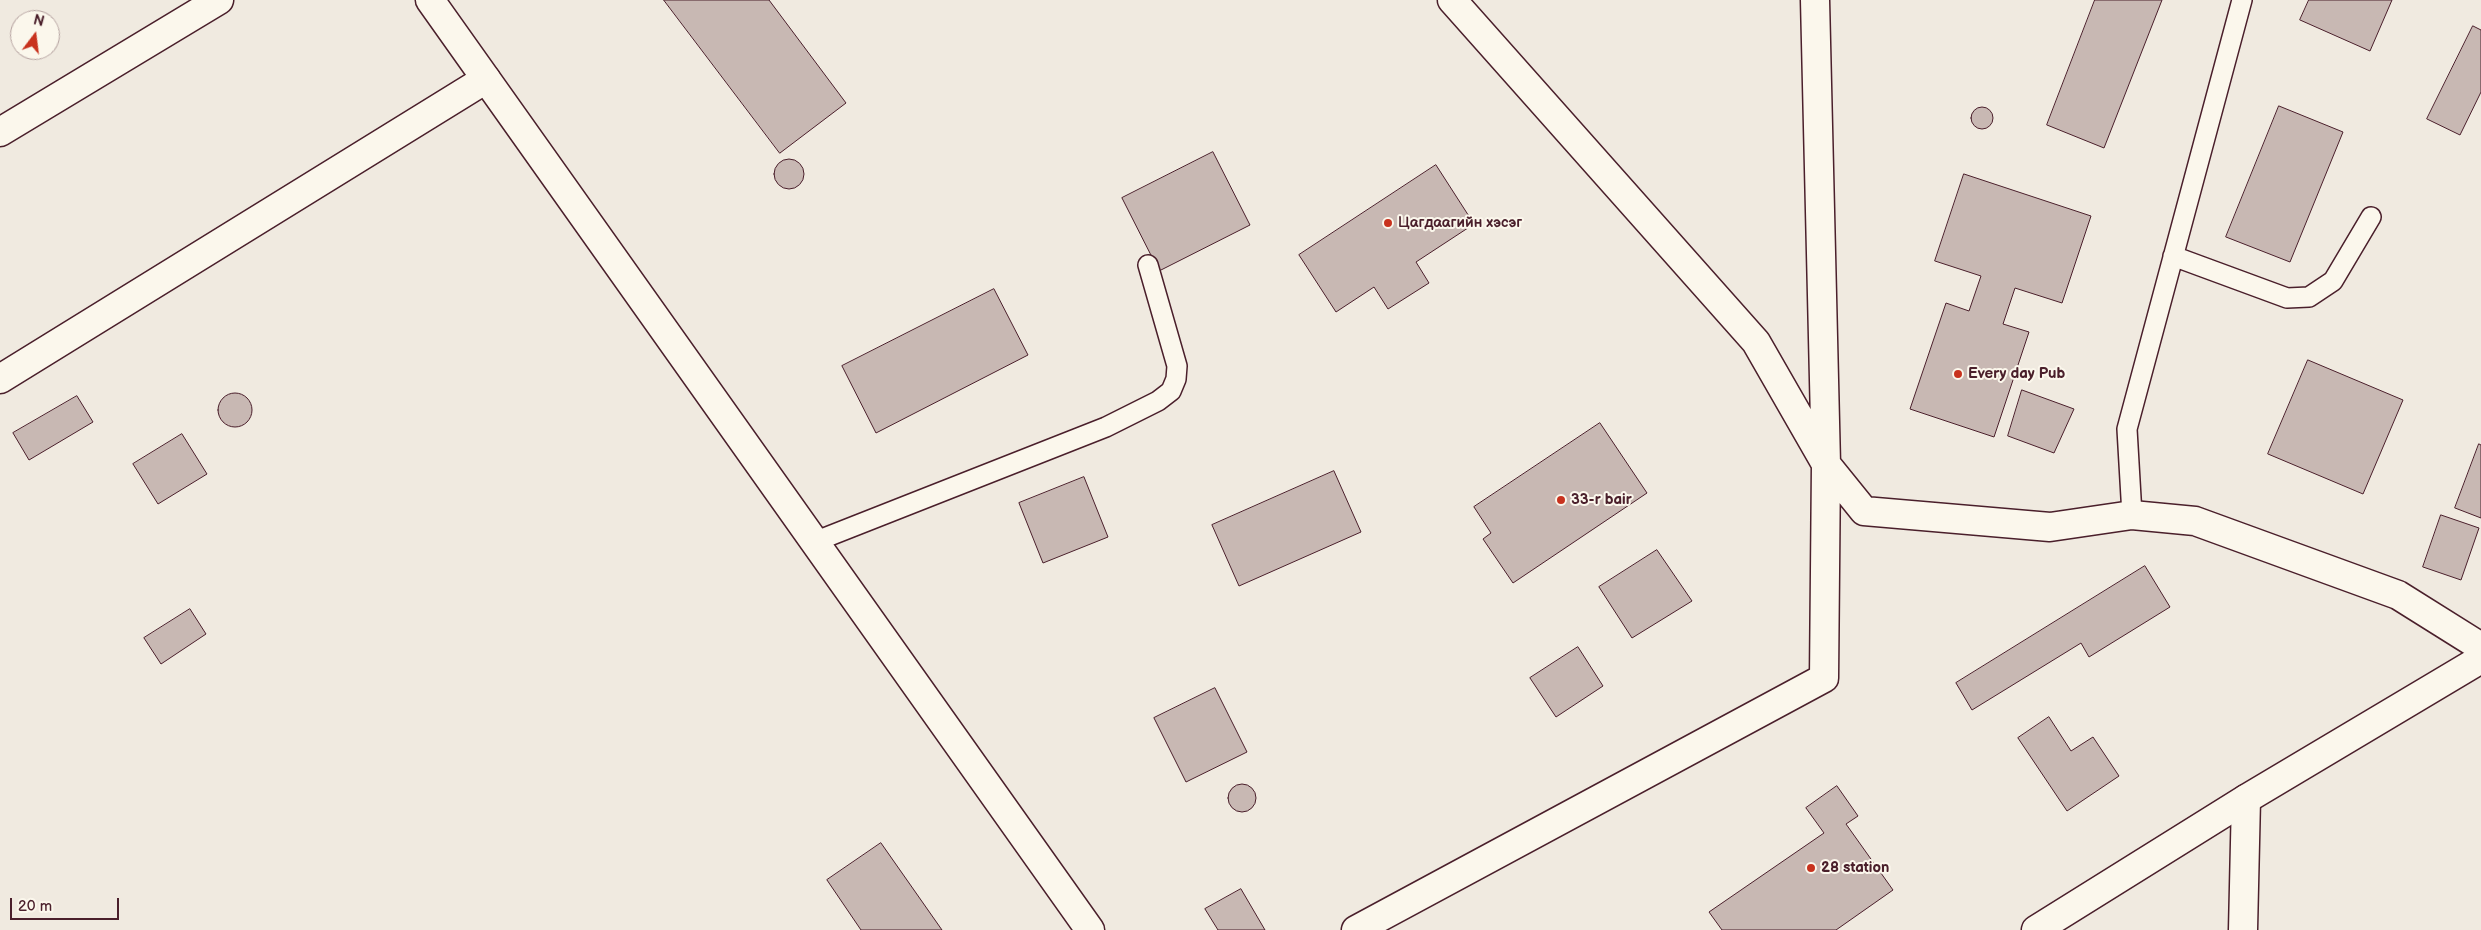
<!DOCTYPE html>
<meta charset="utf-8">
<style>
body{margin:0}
#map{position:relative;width:2481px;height:930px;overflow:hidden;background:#f0eae0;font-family:"Balsamiq Sans",sans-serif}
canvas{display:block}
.north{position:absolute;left:10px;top:10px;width:50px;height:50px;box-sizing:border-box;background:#fbf7ec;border:1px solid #b4a19f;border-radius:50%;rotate:15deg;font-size:14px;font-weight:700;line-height:20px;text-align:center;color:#4a1f2b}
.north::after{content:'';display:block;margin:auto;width:18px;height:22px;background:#c8321e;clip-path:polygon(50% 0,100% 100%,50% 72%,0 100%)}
.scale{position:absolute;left:10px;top:898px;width:109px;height:22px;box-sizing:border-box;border:2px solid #4a1f2b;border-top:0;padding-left:6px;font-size:15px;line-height:18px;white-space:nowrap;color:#4a1f2b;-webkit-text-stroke:4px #fbf7ec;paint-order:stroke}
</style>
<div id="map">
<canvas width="2481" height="930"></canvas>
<div class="north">N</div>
<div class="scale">20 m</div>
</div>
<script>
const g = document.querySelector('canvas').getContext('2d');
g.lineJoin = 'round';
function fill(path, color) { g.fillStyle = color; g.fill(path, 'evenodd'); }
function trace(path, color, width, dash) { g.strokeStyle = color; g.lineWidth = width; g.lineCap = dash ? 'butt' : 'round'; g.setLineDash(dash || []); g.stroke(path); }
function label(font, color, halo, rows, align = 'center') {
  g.font = font + ' "Balsamiq Sans",sans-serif'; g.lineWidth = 4; g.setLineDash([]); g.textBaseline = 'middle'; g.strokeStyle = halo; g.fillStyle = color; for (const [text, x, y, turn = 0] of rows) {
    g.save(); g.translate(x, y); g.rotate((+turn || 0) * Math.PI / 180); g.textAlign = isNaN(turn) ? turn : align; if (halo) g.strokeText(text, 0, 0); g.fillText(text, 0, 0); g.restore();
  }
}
const building = new Path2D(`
 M 664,0 L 769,0 L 846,103 L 780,153 Z
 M 2095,0 L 2162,0 L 2104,148 L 2047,125 Z
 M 2309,0 L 2392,0 L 2370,51 L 2300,20 Z
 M 2473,26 L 2481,30 L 2481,92 L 2460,135 L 2427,119 Z
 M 2279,106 L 2343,132 L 2290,262 L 2226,237 Z
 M1971 118a11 11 0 1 1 22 0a11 11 0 1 1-22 0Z
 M 1213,152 L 1250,225 L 1159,271 L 1122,198 Z
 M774 174a15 15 0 1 1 30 0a15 15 0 1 1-30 0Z
 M 1436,165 L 1474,224 L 1416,262 L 1429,283 L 1388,309 L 1374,287 L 1336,312 L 1299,255 Z
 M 1964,174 L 2091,216 L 2062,303 L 2015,288 L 2003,324 L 2029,332 L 1994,437 L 1910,409 L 1946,303 L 1969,311 L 1981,276 L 1935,261 Z
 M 994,289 L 1028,355 L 876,433 L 842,366 Z
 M 2308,360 L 2403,400 L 2363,494 L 2268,454 Z
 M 2022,390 L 2074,409 L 2054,453 L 2008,436 Z
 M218 410a17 17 0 1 1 34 0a17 17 0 1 1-34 0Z
 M 77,396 L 93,422 L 29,460 L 13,433 Z
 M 1600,423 L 1647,493 L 1513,583 L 1483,539 L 1491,533 L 1474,507 Z
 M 182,434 L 207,474 L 158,504 L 133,464 Z
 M 2479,444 L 2481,445 L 2481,518 L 2455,508 Z
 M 1334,471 L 1361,532 L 1239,586 L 1212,525 Z
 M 1084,477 L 1108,537 L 1043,563 L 1019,503 Z
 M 2441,515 L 2479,528 L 2461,580 L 2423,567 Z
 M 1657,550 L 1692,601 L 1632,638 L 1599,587 Z
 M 2145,566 L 2170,607 L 2089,657 L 2081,643 L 1972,710 L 1956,683 Z
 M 190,609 L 206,634 L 161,664 L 144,638 Z
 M 1578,647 L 1603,686 L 1556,717 L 1530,678 Z
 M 1215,688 L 1247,752 L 1186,782 L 1154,718 Z
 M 2049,717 L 2071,751 L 2093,737 L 2119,776 L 2067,811 L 2018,738 Z
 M1228 798a14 14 0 1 1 28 0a14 14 0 1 1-28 0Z
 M 1837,786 L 1858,816 L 1846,824 L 1893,890 L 1836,930 L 1722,930 L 1709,912 L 1824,833 L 1806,808 Z
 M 881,843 L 942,930 L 861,930 L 827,880 Z
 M 1241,889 L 1265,930 L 1218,930 L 1205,909 Z`);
const service = new Path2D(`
 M 2173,256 L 2287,298 L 2309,297 L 2333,281 L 2371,217
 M 2132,515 L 2127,429 L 2242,0
 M 814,542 L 1106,427 L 1158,401 L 1171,391 L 1176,379 L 1177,366 L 1148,265`);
const minor = new Path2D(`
 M 1452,0 L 1756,342 L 1826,464 L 1864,511 L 2050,527 L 2132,515 L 2195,521 L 2398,595 L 2481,647
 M 0,132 L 219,0
 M 0,379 L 486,79
 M 1356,930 L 1824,678 L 1826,464 L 1815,0
 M 2243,930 L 2246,799`);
const tertiary = new Path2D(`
 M 430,0 L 1090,930
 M 2036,930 L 2246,799 L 2481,659`);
const markers = [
 [1388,223,5,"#c8321e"],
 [1958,374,5,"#c8321e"],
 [1561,500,5,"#c8321e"],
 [1811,868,5,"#c8321e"]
];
const poiNames = [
 ["Цагдаагийн хэсэг",1398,223],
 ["Every day Pub",1968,374],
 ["33-r bair",1571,500],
 ["28 station",1821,868]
];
fill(building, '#c8b8b3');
trace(building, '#4a1f2b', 1);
trace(service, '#4a1f2b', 22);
trace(minor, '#4a1f2b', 31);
trace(tertiary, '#4a1f2b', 31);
trace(service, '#fbf7ec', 19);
trace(minor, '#fbf7ec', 28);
trace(tertiary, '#fbf7ec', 28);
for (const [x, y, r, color] of markers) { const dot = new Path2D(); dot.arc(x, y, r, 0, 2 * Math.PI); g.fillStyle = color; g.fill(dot); trace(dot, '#fbf7ec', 2); }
label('bold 15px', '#4a1f2b', '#fbf7ec', poiNames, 'left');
</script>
